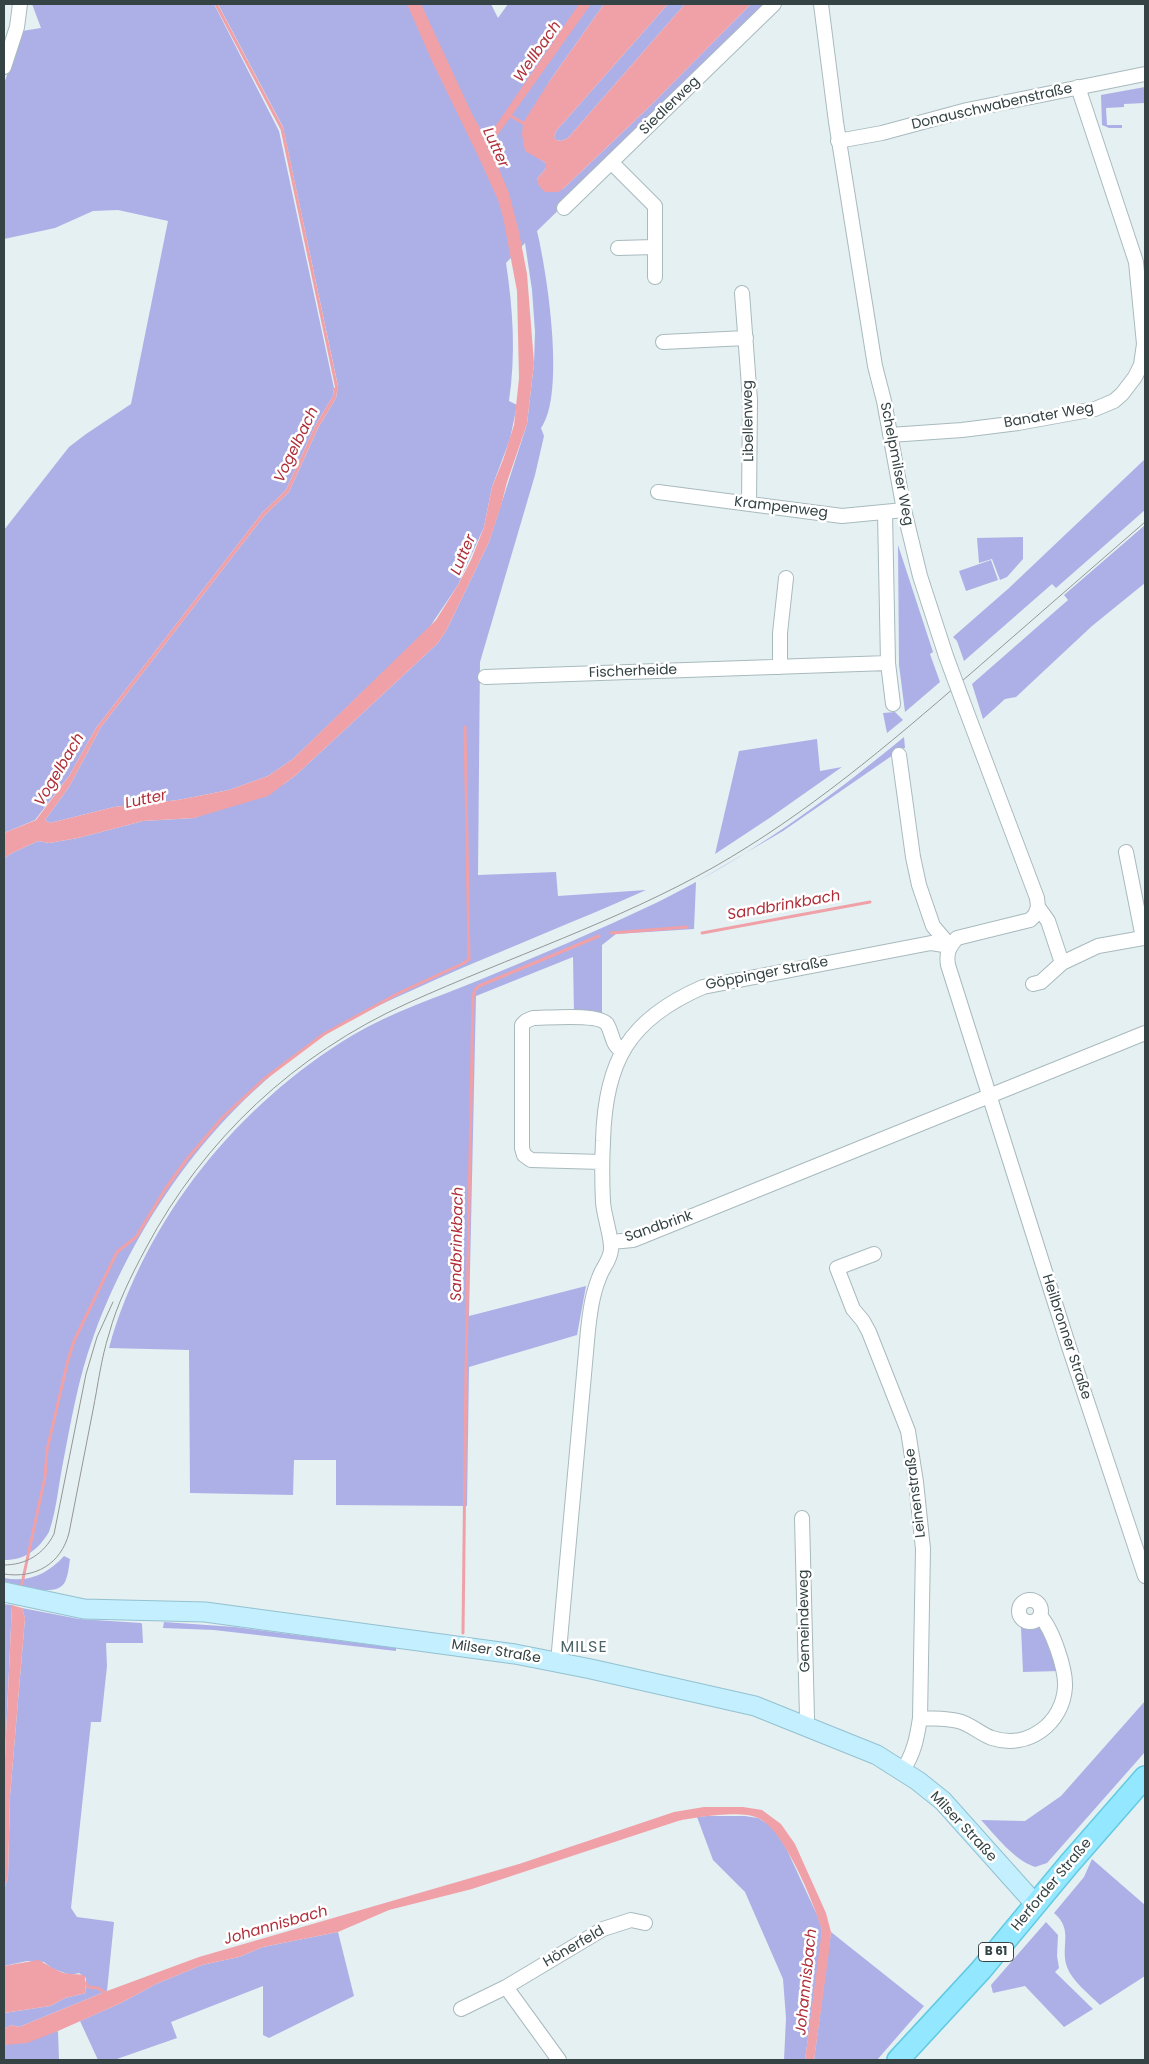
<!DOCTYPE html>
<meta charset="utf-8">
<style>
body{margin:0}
#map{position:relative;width:1149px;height:2064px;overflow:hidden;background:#e5f0f2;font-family:Poppins,sans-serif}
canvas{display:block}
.frame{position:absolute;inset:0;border:5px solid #354345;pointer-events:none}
</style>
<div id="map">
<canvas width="1149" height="2064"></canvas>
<div class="frame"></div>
</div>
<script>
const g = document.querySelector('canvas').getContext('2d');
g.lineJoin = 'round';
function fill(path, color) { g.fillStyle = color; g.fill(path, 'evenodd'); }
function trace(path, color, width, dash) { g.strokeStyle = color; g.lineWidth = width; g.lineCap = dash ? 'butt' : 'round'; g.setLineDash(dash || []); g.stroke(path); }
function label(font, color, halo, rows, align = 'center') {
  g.font = font + ' Poppins,sans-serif'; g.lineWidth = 5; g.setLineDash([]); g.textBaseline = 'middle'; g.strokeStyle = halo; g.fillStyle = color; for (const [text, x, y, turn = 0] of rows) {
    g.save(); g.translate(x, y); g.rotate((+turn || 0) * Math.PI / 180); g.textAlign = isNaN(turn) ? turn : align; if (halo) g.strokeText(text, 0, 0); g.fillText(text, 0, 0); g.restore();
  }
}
const green = new Path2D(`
 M 32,4 L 214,4 L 279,131 L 334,388 L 333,396 L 315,426 L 286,490 L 262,513 L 96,728 L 69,776 L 35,820 L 4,833 L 4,530 L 69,447 L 86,434 L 131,404 L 168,221 L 118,210 L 93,211 L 55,228 L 4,239 L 4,84 L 22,31 L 41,28 Z
 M 218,4 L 491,4 L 498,18 L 508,4 L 604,4 L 549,82 L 535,156 L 546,163 L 546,168 L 537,179 L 563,189 L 649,107 L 751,4 L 770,4 L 537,231 C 547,272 566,395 541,428 L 544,436 L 535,475 L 480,662 L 478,875 L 556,872 L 558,896 L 646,890 C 577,921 507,948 437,979 C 402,995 365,1010 331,1031 C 221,1101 139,1213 94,1335 C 78,1378 71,1422 62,1468 C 58,1489 56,1512 49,1532 C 38,1550 25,1560 4,1560 L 4,859 L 10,854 L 38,841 L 49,843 L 78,838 L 143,821 L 194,818 L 284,784 L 296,775 L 437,644 L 446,631 L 489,542 L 527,424 L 534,363 L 535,332 L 532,290 L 525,243 L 506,263 C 513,309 516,354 509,401 L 517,405 L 510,439 L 492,487 L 484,527 L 458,585 L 429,628 L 293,759 L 268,776 L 229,790 L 178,800 L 114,807 L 50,823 L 45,820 L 69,787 L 101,727 L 264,516 L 289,492 L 318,428 L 336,398 L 338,386 L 283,127 Z
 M 668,4 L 685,4 L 568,138 L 561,141 L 556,140 L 554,137 L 556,131 Z
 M 1145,87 L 1145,103 L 1124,104 L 1124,107 L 1106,108 L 1107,125 L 1122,125 L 1122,128 L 1109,128 L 1102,125 L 1101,95 Z
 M 1145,459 L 1145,510 L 1056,588 L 1052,584 L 964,661 L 957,641 L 953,637 L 1009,588 Z
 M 1145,525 L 1145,583 L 1092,626 L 1016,697 L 1005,699 L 983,719 L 972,684 L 1068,600 L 1064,595 Z
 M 1023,537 L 1023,559 L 1007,577 L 1000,580 L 992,559 L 979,563 L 977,538 Z
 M 898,545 L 933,652 L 930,654 L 940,682 L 905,712 L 899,665 Z
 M 991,560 L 998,580 L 966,591 L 959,571 Z
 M 895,712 L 903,720 L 887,733 L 883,713 Z
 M 904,737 L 905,748 L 893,751 L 893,755 L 783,831 L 696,882 L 694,929 L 616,934 L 602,945 L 602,1014 L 574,1014 L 573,957 L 476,996 L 469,1316 L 586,1286 L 577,1335 L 469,1367 L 467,1506 L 336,1505 L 336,1460 L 294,1460 L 293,1495 L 190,1493 L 189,1350 L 109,1348 C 145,1219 238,1104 353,1035 C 392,1012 435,998 477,981 C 538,956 599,930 658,902 C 747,858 828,800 904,737 Z
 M 817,739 L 820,771 L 842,767 L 771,817 L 715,854 L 739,751 Z
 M 64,1556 L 70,1559 C 69,1566 68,1576 65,1582 C 56,1599 18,1585 4,1581 L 4,1578 C 28,1583 48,1574 64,1556 Z
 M 4,1604 L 12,1605 L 4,1778 Z
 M 22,1608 L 79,1619 L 141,1623 L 142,1624 L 143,1643 L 106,1643 L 107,1666 L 101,1722 L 91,1722 L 71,1908 L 77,1917 L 114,1922 L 107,1991 L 19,2027 L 11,2025 L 4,2029 L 4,2013 L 50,2006 L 65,1998 L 86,1993 L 86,1978 L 79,1973 L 71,1975 L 53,1969 L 44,1962 L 27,1961 L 4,1966 L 4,1890 L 8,1877 L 10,1796 L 25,1618 Z
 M 164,1622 L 235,1627 L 396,1648 L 396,1651 L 214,1630 L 163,1628 Z
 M 1041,1627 L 1060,1671 L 1023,1672 L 1021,1628 Z
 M 1145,1701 L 1145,1752 L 1047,1863 L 1035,1867 C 1013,1859 997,1837 981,1820 L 1025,1821 L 1061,1796 Z
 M 707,1816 L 745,1816 L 758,1818 L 773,1827 L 787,1850 L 818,1917 L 822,1930 L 821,1946 L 805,2060 L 784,2060 L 786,2018 L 783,1979 L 745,1892 L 713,1860 L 697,1817 Z
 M 1092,1859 L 1145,1905 L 1145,1976 L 1100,2005 C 1089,1994 1072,1981 1067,1967 C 1060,1946 1074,1930 1054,1913 L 1084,1877 Z
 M 1046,1922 L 1058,1935 L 1057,1956 L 1059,1968 L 1055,1972 L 1093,2009 L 1064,2027 L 1025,1986 L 993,1993 L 991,1985 Z
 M 338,1932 L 354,1996 L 269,2038 L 263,2035 L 263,1986 L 171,2022 L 177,2038 L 114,2060 L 98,2060 L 80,2021 L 121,2003 L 156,1984 L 202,1965 L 239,1957 L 263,1947 Z
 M 831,1932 L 924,2006 L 877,2060 L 814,2060 Z
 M 58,2031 L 59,2060 L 4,2060 L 4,2045 Z`);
const water = new Path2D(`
 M 407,4 L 421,4 L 472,114 L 485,137 L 488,137 L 579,4 L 591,4 L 492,143 L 490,148 L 509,193 L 519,232 L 527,274 L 534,363 L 527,424 L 507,482 L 501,506 L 489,542 L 446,631 L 437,644 L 296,775 L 268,796 L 194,818 L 143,821 L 78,838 L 49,843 L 38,841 L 10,854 L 4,859 L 4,833 L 36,820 L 69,776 L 96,728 L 262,513 L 286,490 L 315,426 L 333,396 L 334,388 L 338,386 L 336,398 L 318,428 L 289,492 L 264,516 L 101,727 L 69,787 L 45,820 L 50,823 L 114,807 L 178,800 L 229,790 L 268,776 L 293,759 L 436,620 L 458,585 L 471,560 L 484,527 L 492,487 L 503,460 L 514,425 L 519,378 L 517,291 L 503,217 L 498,200 L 479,158 L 431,59 Z
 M 604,4 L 668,4 L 556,131 L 554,137 L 556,140 L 561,141 L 568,138 L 685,4 L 751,4 L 649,107 L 563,189 L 558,192 L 545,192 L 539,186 L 537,179 L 546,168 L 546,163 L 525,151 L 522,135 L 523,123 L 549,82 Z
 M 12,1605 L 22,1608 L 25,1618 L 10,1796 L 8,1877 L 4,1890 L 4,1778 Z
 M 704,1807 L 743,1807 L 762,1810 L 781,1824 L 795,1844 L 826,1913 L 831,1932 L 829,1952 L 814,2060 L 805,2060 L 822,1930 C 814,1903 784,1829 758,1818 C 740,1810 697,1817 678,1821 L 472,1889 L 389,1910 L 338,1932 L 263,1947 L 239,1957 L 202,1965 L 156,1984 L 121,2003 L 58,2031 L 27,2043 L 4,2045 L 4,2029 L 11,2025 L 19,2027 L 107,1991 L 199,1957 L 519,1864 L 674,1812 Z
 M 38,1960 C 47,1964 54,1970 64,1973 C 71,1975 78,1973 85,1976 L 86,1993 L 65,1998 L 50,2006 L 4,2013 L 4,1966 Z`);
const stream = new Path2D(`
 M 216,4 L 282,129 L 337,389
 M 509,115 L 523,123
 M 611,933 L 687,927
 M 702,933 L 870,902
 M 21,1588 L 45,1477 L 47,1450 L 68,1360 L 74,1341 L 117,1252 L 136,1237 L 166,1188 L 187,1159 L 223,1117 L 264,1079 L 324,1034 L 399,993 L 464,963 L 469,959 L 465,727
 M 463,1633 L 466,1367 L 473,996 L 475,990 L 479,986 L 599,936
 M 86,1983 L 88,1987 L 98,1988 L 107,1994`);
const minor = new Path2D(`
 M 821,4 L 836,122 L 875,366 L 884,401 L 904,510 L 920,576 L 946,656
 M 4,67 L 17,27 L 20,4
 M 838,141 L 882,133 L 967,110 L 1145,74
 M 612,163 L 655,206 L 655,277
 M 564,208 L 774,4
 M 618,248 L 655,247
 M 742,293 L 750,400 L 749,504
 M 663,342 L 746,338
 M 890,435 L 962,430 L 1018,423 L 1095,409 L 1114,401 L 1122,394 L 1135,377 L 1141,365 L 1144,344 L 1136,262 L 1078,87
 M 658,492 L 842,516 L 904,510
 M 885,513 L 888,663 L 893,704
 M 780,667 L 780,633 L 786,578
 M 485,677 L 888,663
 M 966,710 L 1037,898 L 1038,907 L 1035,915 L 1030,920 L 957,938 C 949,947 946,953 948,965 L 1068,1344 L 1145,1576
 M 899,755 L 913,857 L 919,885 L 933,926 L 950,946
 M 1038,907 L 1048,921 L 1062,963 L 1098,946 L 1143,938 L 1126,852
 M 1033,984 L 1041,982 L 1062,963
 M 602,1162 L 531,1160 L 524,1155 L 522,1148 L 522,1025 L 526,1021 L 533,1018 C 548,1018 598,1013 607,1024 C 613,1034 611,1044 622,1051
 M 611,1242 L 633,1240 L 1145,1033
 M 874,1254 L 837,1268 L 853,1309 L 863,1321 L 869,1332 L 908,1431 L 916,1482 L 923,1549 L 920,1718 C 917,1738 914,1753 903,1770
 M 802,1518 L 807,1718 L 805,1725
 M1019 1611a11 11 0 1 1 22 0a11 11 0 1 1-22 0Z
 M 558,1662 L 588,1330 C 590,1313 592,1295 599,1278 C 602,1268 610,1261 611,1250 C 612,1237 604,1217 603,1202 C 602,1182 602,1161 603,1141 C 605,1061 629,1019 703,987 L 931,943 L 950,946
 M 920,1718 C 933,1719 946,1718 958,1721 C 971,1724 980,1734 992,1738 C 1028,1750 1063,1723 1065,1687 C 1066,1669 1052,1628 1040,1616
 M 506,1987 L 559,2060
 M 461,2009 L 506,1987 L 603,1929 L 631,1920 L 645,1923`);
const secondary = new Path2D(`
 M 4,1592 L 84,1609 L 205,1612 L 515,1654 L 591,1669 L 755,1706 L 877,1755 L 918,1781 L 943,1801 L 1036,1905`);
const primary = new Path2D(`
 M 898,2060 L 981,1970 L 1069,1864 L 1145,1777`);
const tram = new Path2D(`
 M 4,1565 C 26,1565 44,1554 54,1534 L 86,1374 L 97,1337 L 113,1302
 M 4,1574 C 35,1579 61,1564 69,1533 C 77,1492 85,1451 93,1410 C 98,1385 101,1359 109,1334 C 117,1304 131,1276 146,1248 C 204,1139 295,1054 408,1003 C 510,957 616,922 714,867 C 807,814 888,745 969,675 C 1028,624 1086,573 1145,522`);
const minorBridge = new Path2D(`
 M 946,656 L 966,710`);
const shields = [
 [996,1952,35]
];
const shieldNames = [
 ["B 61",996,1952]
];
const streetNames = [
 ["Siedlerweg",670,106,-44],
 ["Donauschwabenstraße",992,107,-13],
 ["Banater Weg",1049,416,-10],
 ["Libellenweg",749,421,-91],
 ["Schelpmilser Weg",896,464,79],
 ["Krampenweg",781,508,7],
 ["Fischerheide",633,672,-2],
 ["Göppinger Straße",767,974,-11],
 ["Sandbrink",659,1227,-19],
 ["Heilbronner Straße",1066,1337,72],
 ["Leinenstraße",916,1493,-97],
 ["Gemeindeweg",805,1621,-91],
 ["Milser Straße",496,1652,9],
 ["Milser Straße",963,1827,47],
 ["Herforder Straße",1052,1885,-50],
 ["Hönerfeld",574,1947,-30]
];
const waterNames = [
 ["Wellbach",538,52,-55],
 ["Lutter",495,148,65],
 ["Vogelbach",297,445,-64],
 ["Lutter",464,555,-67],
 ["Vogelbach",60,770,-59],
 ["Lutter",146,800,-12],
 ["Sandbrinkbach",784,906,-10],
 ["Sandbrinkbach",458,1244,-89],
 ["Johannisbach",276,1926,-16],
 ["Johannisbach",807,1982,-84]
];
const quarterNames = [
 ["MILSE",584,1648]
];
fill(green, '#adb0e7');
fill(water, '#f0a1a8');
trace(stream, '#f0a1a8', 3);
trace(minor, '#a8babe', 16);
trace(secondary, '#93c1d0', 21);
trace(primary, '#62cae3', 24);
trace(minor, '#fff', 14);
trace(secondary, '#c3effe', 19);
trace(primary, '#93e7fe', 21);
trace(tram, '#959595', 1);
trace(minorBridge, '#a8babe', 16, []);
trace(minorBridge, '#fff', 14);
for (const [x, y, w] of shields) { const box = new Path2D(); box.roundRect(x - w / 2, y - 9.5, w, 19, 4); g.fillStyle = '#fff'; g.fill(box); trace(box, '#354345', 1); }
label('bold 12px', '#354345', null, shieldNames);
label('14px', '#354345', '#fff', streetNames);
label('italic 15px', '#b02e39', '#fff', waterNames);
g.letterSpacing = '1px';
label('16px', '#4c6568', '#fff', quarterNames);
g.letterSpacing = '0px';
</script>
